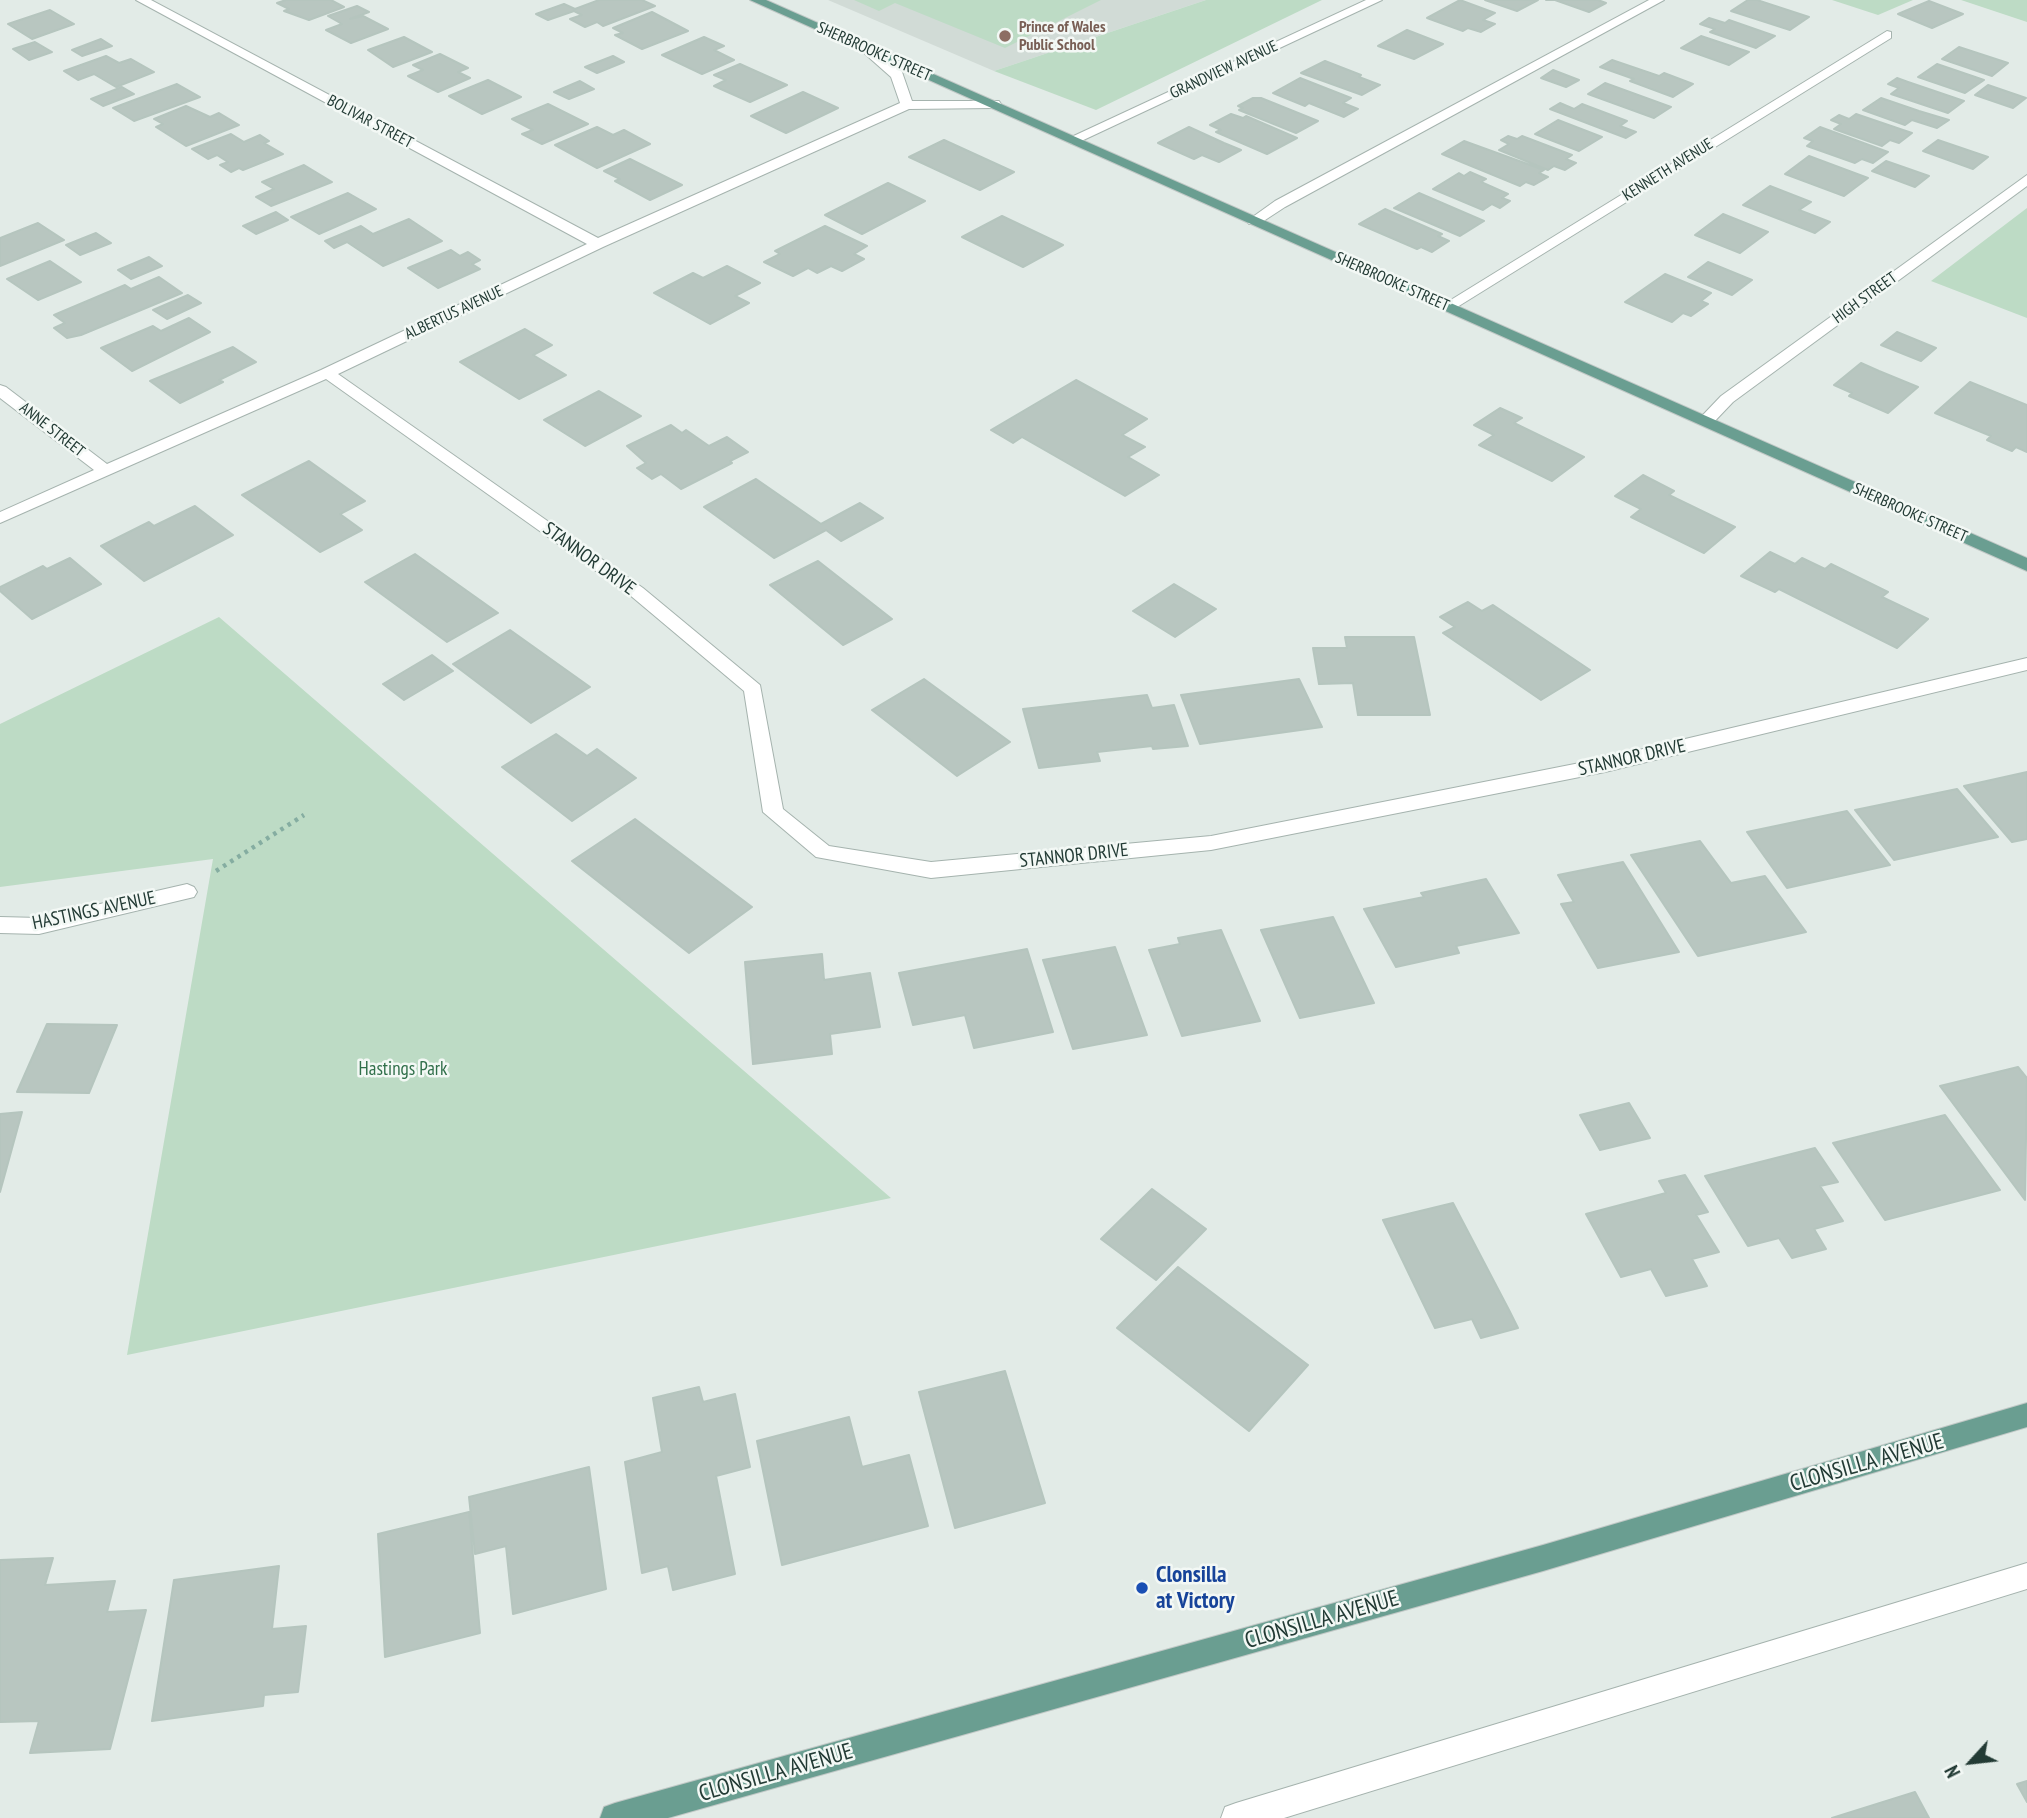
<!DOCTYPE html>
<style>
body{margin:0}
#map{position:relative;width:2027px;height:1818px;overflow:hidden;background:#e2ebe7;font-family:"PT Sans Narrow",sans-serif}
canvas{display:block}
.north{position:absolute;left:1936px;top:1727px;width:70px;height:70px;-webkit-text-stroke:5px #f3f8f5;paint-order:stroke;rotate:243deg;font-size:19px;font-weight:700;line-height:28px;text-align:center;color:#233b35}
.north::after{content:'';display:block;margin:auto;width:24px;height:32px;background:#233b35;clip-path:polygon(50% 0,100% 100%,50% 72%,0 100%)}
</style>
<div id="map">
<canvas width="2027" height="1818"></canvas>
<div class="north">N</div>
</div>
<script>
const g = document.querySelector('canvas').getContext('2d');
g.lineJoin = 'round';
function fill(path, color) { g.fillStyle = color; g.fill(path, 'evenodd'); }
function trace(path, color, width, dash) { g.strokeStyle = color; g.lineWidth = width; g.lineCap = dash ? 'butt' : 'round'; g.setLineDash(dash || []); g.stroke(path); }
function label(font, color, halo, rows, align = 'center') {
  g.font = font + ' "PT Sans Narrow",sans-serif'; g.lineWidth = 5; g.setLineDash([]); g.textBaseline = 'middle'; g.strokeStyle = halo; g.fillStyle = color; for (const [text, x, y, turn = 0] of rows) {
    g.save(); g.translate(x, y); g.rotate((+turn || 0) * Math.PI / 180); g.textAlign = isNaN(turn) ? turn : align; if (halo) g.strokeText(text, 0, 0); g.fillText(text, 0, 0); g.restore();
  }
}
const built = new Path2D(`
 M 828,0 L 1206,0 L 994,71 Z`);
const green = new Path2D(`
 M 854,0 L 1101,0 L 1005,48 L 895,3 L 879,11 Z
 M 1206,0 L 1322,0 L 1096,110 L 994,71 Z
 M 1832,0 L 1913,0 L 1878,15 Z
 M 1961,0 L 2027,0 L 2027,22 Z
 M 2027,208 L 2027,318 L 1931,281 Z
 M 219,617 L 891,1198 L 127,1355 L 213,859 L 0,887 L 0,724 Z`);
const building = new Path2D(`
 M 286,0 L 331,0 L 344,7 L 309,20 L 284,11 L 289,9 L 277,3 Z
 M 599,0 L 642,0 L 655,6 L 603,26 L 597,22 L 585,27 L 570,19 L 582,15 L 574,11 L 548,20 L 536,14 L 564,4 L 575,9 Z
 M 1460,0 L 1495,13 L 1483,20 L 1495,24 L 1481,32 L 1468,28 L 1463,31 L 1427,18 Z
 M 1485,0 L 1538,0 L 1517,11 Z
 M 1546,0 L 1598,0 L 1606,3 L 1589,12 L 1555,0 Z
 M 1748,0 L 1757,0 L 1809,17 L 1790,30 L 1731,11 Z
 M 1929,1 L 1963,14 L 1932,28 L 1898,14 Z
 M 357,6 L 369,12 L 350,19 L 363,16 L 388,29 L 351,43 L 326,30 L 342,24 L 328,16 Z
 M 50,10 L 74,24 L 32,39 L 8,24 Z
 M 652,12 L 688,31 L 642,49 L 615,35 L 623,33 L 613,28 Z
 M 1709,18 L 1725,23 L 1729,20 L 1775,36 L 1756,48 L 1710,32 L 1715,29 L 1700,24 Z
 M 1407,30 L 1443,44 L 1414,59 L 1378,46 Z
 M 1701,36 L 1749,52 L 1729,65 L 1681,48 Z
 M 404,37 L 432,52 L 393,67 L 368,50 Z
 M 704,37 L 724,46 L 714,50 L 734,60 L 702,74 L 662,55 Z
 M 101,39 L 112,46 L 82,56 L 72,50 Z
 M 35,42 L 52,52 L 29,60 L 13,49 Z
 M 1959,47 L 2008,63 L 1992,76 L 1942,59 Z
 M 440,54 L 468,68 L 458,72 L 470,78 L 438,92 L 408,76 L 423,70 L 413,65 Z
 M 106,56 L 119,63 L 131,59 L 154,72 L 116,87 L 94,74 L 78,80 L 64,71 Z
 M 613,56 L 624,62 L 597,73 L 585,67 Z
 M 1612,60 L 1659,76 L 1664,73 L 1693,84 L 1673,97 L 1630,81 L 1634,79 L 1600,67 Z
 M 1325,61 L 1361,75 L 1359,77 L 1380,85 L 1362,95 L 1301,73 Z
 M 740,64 L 751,69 L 787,85 L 750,102 L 714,86 L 726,80 L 714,75 Z
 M 1937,64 L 1984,80 L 1965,93 L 1918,77 Z
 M 1553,70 L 1579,80 L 1566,87 L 1541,78 Z
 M 1300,78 L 1351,98 L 1343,103 L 1358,109 L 1344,117 L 1309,103 L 1305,106 L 1273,93 Z
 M 1897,78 L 1908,82 L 1964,101 L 1948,113 L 1891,94 L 1899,88 L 1888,84 Z
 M 488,80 L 521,97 L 482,114 L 449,96 Z
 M 580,81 L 594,89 L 569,99 L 554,92 Z
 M 1605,83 L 1671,107 L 1654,118 L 1588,94 Z
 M 177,84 L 200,97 L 134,121 L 113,108 Z
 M 1988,85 L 2026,98 L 2013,108 L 1975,95 Z
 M 122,87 L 134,94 L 103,106 L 91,99 Z
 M 803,92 L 838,108 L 786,133 L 751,116 Z
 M 1253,98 L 1261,98 L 1318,121 L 1296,133 L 1239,110 L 1243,108 L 1238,106 Z
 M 1881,98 L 1919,111 L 1949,120 L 1937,128 L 1912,120 L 1905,125 L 1863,110 Z
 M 1560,103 L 1574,109 L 1582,104 L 1627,121 L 1620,126 L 1636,132 L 1626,138 L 1550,109 Z
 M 548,104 L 588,124 L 542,144 L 522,134 L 533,130 L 512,119 Z
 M 186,106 L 210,117 L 219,113 L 239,125 L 186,146 L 156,127 L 163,124 L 154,119 Z
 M 1231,114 L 1243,118 L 1246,116 L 1297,138 L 1267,154 L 1216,132 L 1221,130 L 1210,125 Z
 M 1856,114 L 1903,130 L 1912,133 L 1899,143 L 1890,140 L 1882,146 L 1834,129 L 1841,124 L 1831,120 L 1839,115 L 1849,119 Z
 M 1558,120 L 1602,137 L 1579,151 L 1535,134 Z
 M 597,127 L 613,135 L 624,130 L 650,144 L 597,168 L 555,145 Z
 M 1189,127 L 1224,143 L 1241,150 L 1219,162 L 1202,155 L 1194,159 L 1158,143 Z
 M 1820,127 L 1888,152 L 1873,163 L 1862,159 L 1855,163 L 1807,146 L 1813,141 L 1804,138 Z
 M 231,134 L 244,142 L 260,135 L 269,141 L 264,143 L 283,154 L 243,170 L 239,168 L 231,172 L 220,165 L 228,162 L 217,155 L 208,159 L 192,149 Z
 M 1508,136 L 1517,139 L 1522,136 L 1572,155 L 1566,159 L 1576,163 L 1565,170 L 1554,166 L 1548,170 L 1499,150 L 1509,144 L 1501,140 Z
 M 944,140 L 1014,172 L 980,190 L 909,157 Z
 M 1938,140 L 1988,157 L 1973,169 L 1923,151 Z
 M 1464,141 L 1544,170 L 1539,173 L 1548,177 L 1534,185 L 1526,182 L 1520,186 L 1442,154 Z
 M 1809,156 L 1868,178 L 1844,196 L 1785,174 Z
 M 630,159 L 682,185 L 650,200 L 615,181 L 620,179 L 604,171 Z
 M 1886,161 L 1929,176 L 1915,187 L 1872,171 Z
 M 304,165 L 332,182 L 271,206 L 256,197 L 274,189 L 262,182 Z
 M 1470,172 L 1486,179 L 1481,182 L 1508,194 L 1502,198 L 1510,201 L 1500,208 L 1492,204 L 1483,210 L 1433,189 L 1459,173 L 1464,176 Z
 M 888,183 L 925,201 L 862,234 L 825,215 Z
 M 1770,186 L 1811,202 L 1799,210 L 1830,222 L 1815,233 L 1743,205 Z
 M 348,193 L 376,209 L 319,234 L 291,217 Z
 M 1419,193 L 1484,221 L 1460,236 L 1394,208 Z
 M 1385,209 L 1442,234 L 1438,236 L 1449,241 L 1432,252 L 1421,247 L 1417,249 L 1359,224 Z
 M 276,212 L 288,220 L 256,234 L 243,226 Z
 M 1723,214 L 1768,232 L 1740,253 L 1695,235 Z
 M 1002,216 L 1063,245 L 1023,267 L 962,237 Z
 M 409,219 L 442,241 L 383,266 L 347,242 L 334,248 L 325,241 L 361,226 L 373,234 Z
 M 38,223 L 64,240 L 0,266 L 0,238 Z
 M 825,226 L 867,246 L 854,254 L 864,259 L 842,271 L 831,266 L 817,273 L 808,268 L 793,276 L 764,262 L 780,254 L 775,251 Z
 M 96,233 L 111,243 L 80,255 L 66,245 Z
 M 451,250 L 460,256 L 468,252 L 480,260 L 472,264 L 480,269 L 438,288 L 408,268 Z
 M 149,257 L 162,266 L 131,279 L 118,270 Z
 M 50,261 L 81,282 L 38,300 L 7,279 Z
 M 1708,262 L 1752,280 L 1732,295 L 1688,277 Z
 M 727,266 L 760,283 L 735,296 L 749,303 L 710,324 L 654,293 L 693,273 L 703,278 Z
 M 1665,274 L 1711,293 L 1701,301 L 1708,304 L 1691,316 L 1683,313 L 1672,322 L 1625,302 Z
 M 159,277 L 182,293 L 81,335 L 67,338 L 54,328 L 65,323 L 54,315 L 125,285 L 131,289 Z
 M 188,295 L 201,303 L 167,319 L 153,310 Z
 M 189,318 L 210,332 L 132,371 L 101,348 L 153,326 L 161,331 Z
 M 525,329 L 552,345 L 533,355 L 566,375 L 519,399 L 460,362 Z
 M 1897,332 L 1936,348 L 1921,361 L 1881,345 Z
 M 233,347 L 256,362 L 219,380 L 223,382 L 180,403 L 150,381 Z
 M 1861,363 L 1879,371 L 1918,387 L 1888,413 L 1849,396 L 1852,393 L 1834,385 Z
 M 1076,380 L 1147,419 L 1122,435 L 1145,447 L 1128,457 L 1159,475 L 1125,496 L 1022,437 L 1013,443 L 991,430 Z
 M 1970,382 L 2027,405 L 2027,452 L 2016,447 L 2012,451 L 1987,440 L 1991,436 L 1935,413 Z
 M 599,391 L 641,416 L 585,446 L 544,420 Z
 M 1500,408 L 1522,418 L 1514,423 L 1584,457 L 1552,481 L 1479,445 L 1494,435 L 1474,425 Z
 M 671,425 L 682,433 L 686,430 L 709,446 L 727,437 L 748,452 L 730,461 L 732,463 L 681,489 L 661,474 L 652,479 L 637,468 L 646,463 L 627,446 Z
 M 309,461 L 365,501 L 340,514 L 362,530 L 320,552 L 242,495 Z
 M 1643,475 L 1674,491 L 1669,495 L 1735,527 L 1704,553 L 1631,517 L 1641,509 L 1615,496 Z
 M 756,479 L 821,524 L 860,503 L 883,518 L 841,541 L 826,530 L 774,558 L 704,507 Z
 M 195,506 L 233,535 L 144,581 L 101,546 L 149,522 L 154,526 Z
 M 1770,552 L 1795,564 L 1802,558 L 1825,569 L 1831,564 L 1888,592 L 1882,597 L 1928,619 L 1897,648 L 1779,589 L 1775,592 L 1741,576 Z
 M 415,554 L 498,613 L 447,642 L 365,582 Z
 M 70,558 L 101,584 L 32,619 L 0,591 L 0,587 L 43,566 L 47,569 Z
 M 818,561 L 892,619 L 843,645 L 770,585 Z
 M 1174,584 L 1216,609 L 1175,637 L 1133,611 Z
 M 1468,602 L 1482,611 L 1493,605 L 1590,670 L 1541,700 L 1443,633 L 1455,627 L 1440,617 Z
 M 510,630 L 590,687 L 531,723 L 453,664 Z
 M 1345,637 L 1414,637 L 1430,715 L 1358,715 L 1353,683 L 1319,684 L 1313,648 L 1347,648 Z
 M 432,655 L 453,671 L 404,700 L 383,684 Z
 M 924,679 L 1010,742 L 957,776 L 872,710 Z
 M 1299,679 L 1322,727 L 1200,744 L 1181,695 Z
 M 1147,695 L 1152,708 L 1174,705 L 1188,746 L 1153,749 L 1152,746 L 1097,752 L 1100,761 L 1039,768 L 1023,709 Z
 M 556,734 L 587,756 L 597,749 L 636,778 L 572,821 L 502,767 Z
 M 2027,772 L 2027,839 L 2012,842 L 1964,786 Z
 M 1957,789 L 1998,837 L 1894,860 L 1855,810 Z
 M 1847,811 L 1890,865 L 1787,888 L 1747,832 Z
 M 635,819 L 752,907 L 689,953 L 572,861 Z
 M 1700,841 L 1731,883 L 1765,876 L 1806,932 L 1698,956 L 1631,855 Z
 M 1623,862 L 1679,952 L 1598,968 L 1561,904 L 1574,902 L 1558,875 Z
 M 1486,879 L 1519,933 L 1456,946 L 1459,953 L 1396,967 L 1364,909 L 1424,897 L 1421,893 Z
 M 1333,917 L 1374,1003 L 1300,1018 L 1261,930 Z
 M 1221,930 L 1260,1021 L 1182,1036 L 1149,950 L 1180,944 L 1178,938 Z
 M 1115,947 L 1147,1035 L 1073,1049 L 1043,960 Z
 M 1027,949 L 1053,1032 L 974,1048 L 965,1015 L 913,1025 L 899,973 Z
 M 822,954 L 824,980 L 870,973 L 880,1027 L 830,1034 L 832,1054 L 753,1064 L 745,962 Z
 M 47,1024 L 117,1025 L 89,1093 L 17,1092 Z
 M 2018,1067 L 2027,1078 L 2025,1200 L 1940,1086 Z
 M 1629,1103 L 1650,1138 L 1600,1150 L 1580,1115 Z
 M 22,1112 L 0,1192 L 0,1114 Z
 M 1945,1115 L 2000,1190 L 1885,1220 L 1833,1143 Z
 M 1815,1148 L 1838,1182 L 1820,1186 L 1843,1221 L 1814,1229 L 1826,1249 L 1792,1258 L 1779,1238 L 1748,1246 L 1705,1176 Z
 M 1685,1175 L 1708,1212 L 1696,1215 L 1719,1252 L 1692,1259 L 1707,1286 L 1666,1296 L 1651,1269 L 1621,1277 L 1586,1214 L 1666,1193 L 1659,1181 Z
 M 1152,1189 L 1206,1229 L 1156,1280 L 1101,1239 Z
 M 1453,1203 L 1509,1310 L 1518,1328 L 1481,1338 L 1472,1319 L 1435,1328 L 1383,1220 Z
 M 1178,1267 L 1308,1365 L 1249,1431 L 1117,1328 Z
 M 1005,1371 L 1045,1503 L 955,1528 L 919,1392 Z
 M 699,1387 L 703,1402 L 735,1394 L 750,1467 L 716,1476 L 735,1574 L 673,1590 L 668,1566 L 642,1573 L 625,1462 L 662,1452 L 653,1398 Z
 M 849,1417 L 862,1467 L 909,1455 L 928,1526 L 782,1565 L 757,1441 Z
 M 589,1467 L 606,1589 L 513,1614 L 506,1546 L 475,1554 L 469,1497 Z
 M 469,1512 L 480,1633 L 385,1657 L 378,1534 Z
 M 53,1558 L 45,1585 L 115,1581 L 107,1612 L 146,1610 L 110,1749 L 30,1753 L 39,1721 L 0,1722 L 0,1560 Z
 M 279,1566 L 272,1629 L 306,1626 L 298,1692 L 264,1695 L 263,1706 L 152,1721 L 174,1580 Z
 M 2027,1781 L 2027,1802 L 2017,1784 Z
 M 1915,1792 L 1929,1818 L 1832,1818 Z`);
const path = new Path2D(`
 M 216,871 L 304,815`);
const minor = new Path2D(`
 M 136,0 L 151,0 L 598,238 L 900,103 L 891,77 L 865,54 L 865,48 L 873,48 L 902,72 L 912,101 L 999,101 L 1001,104 L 994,108 L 909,109 L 603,247 L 338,374 L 643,588 L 760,685 L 783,809 L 829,846 L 931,862 L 1211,836 L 1605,758 L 2027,658 L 2027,670 L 1605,772 L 1211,850 L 931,878 L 816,857 L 763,812 L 744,691 L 631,596 L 326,379 L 0,523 L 0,512 L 94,470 L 0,398 L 0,385 L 6,387 L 107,464 L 321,370 L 587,244 Z
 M 1366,0 L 1382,0 L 1077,143 L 1072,144 L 1065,140 Z
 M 1649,0 L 1664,0 L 1285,207 L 1259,224 L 1249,224 L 1247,221 L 1275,201 Z
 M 1887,31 L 1891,32 L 1891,38 L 1454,309 L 1444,309 L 1441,306 Z
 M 2027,175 L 2027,186 L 1733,402 L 1712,424 L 1700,424 L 1698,421 L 1700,418 L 1721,396 Z
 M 187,884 L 194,887 L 197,892 L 194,897 L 39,934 L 0,933 L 0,917 L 39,918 Z
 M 2027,1563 L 2027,1589 L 1284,1818 L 1221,1818 L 1225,1807 L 1236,1803 Z`);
const major = new Path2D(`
 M 750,0 L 766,0 L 2027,558 L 2027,571 Z
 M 2027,1403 L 2027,1427 L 1543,1571 L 668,1818 L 600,1818 L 604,1807 L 615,1803 L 1543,1545 Z`);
const markers = [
 [1005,36,7,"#8d6e63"],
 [1142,1588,7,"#1a4fb4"]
];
const farEducationnames = [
 ["Prince of Wales",1019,27],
 ["Public School",1019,45]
];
const farStreetnames = [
 ["SHERBROOKE STREET",874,52,24],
 ["GRANDVIEW AVENUE",1224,70,-25],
 ["BOLIVAR STREET",370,122,28],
 ["KENNETH AVENUE",1668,170,-32],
 ["SHERBROOKE STREET",1392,282,24],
 ["HIGH STREET",1865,298,-36],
 ["ALBERTUS AVENUE",454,313,-25],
 ["ANNE STREET",52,430,38],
 ["SHERBROOKE STREET",1910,513,24]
];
const streetNames = [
 ["STANNOR DRIVE",589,559,36],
 ["STANNOR DRIVE",1632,758,-13],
 ["STANNOR DRIVE",1074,856,-6],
 ["HASTINGS AVENUE",94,911,-12]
];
const parkNames = [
 ["Hastings Park",403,1070]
];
const nearStreetnames = [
 ["CLONSILLA AVENUE",1867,1463,-16],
 ["CLONSILLA AVENUE",1322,1620,-16],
 ["CLONSILLA AVENUE",776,1773,-16]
];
const nearTransitnames = [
 ["Clonsilla",1156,1575],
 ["at Victory",1156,1601]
];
fill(built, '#d1dbd6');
fill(green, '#bddbc5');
fill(building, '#b8c6c0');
trace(building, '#b5c5be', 2);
trace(minor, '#a5b3ae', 2);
trace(major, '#c1c8c6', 2);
trace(path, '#85ada1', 4.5, [3.5, 5]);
fill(minor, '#fff');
fill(major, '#6a9e91');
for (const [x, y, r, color] of markers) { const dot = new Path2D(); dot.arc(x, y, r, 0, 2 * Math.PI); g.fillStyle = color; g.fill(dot); trace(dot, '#f3f8f5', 2.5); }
label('bold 16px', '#785e54', '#f3f8f5', farEducationnames, 'left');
label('16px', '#233b35', '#f3f8f5', farStreetnames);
label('19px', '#233b35', '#f3f8f5', streetNames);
label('19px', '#306f4a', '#f3f8f5', parkNames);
label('23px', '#233b35', '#f3f8f5', nearStreetnames);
label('bold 23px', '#164399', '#f3f8f5', nearTransitnames, 'left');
</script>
